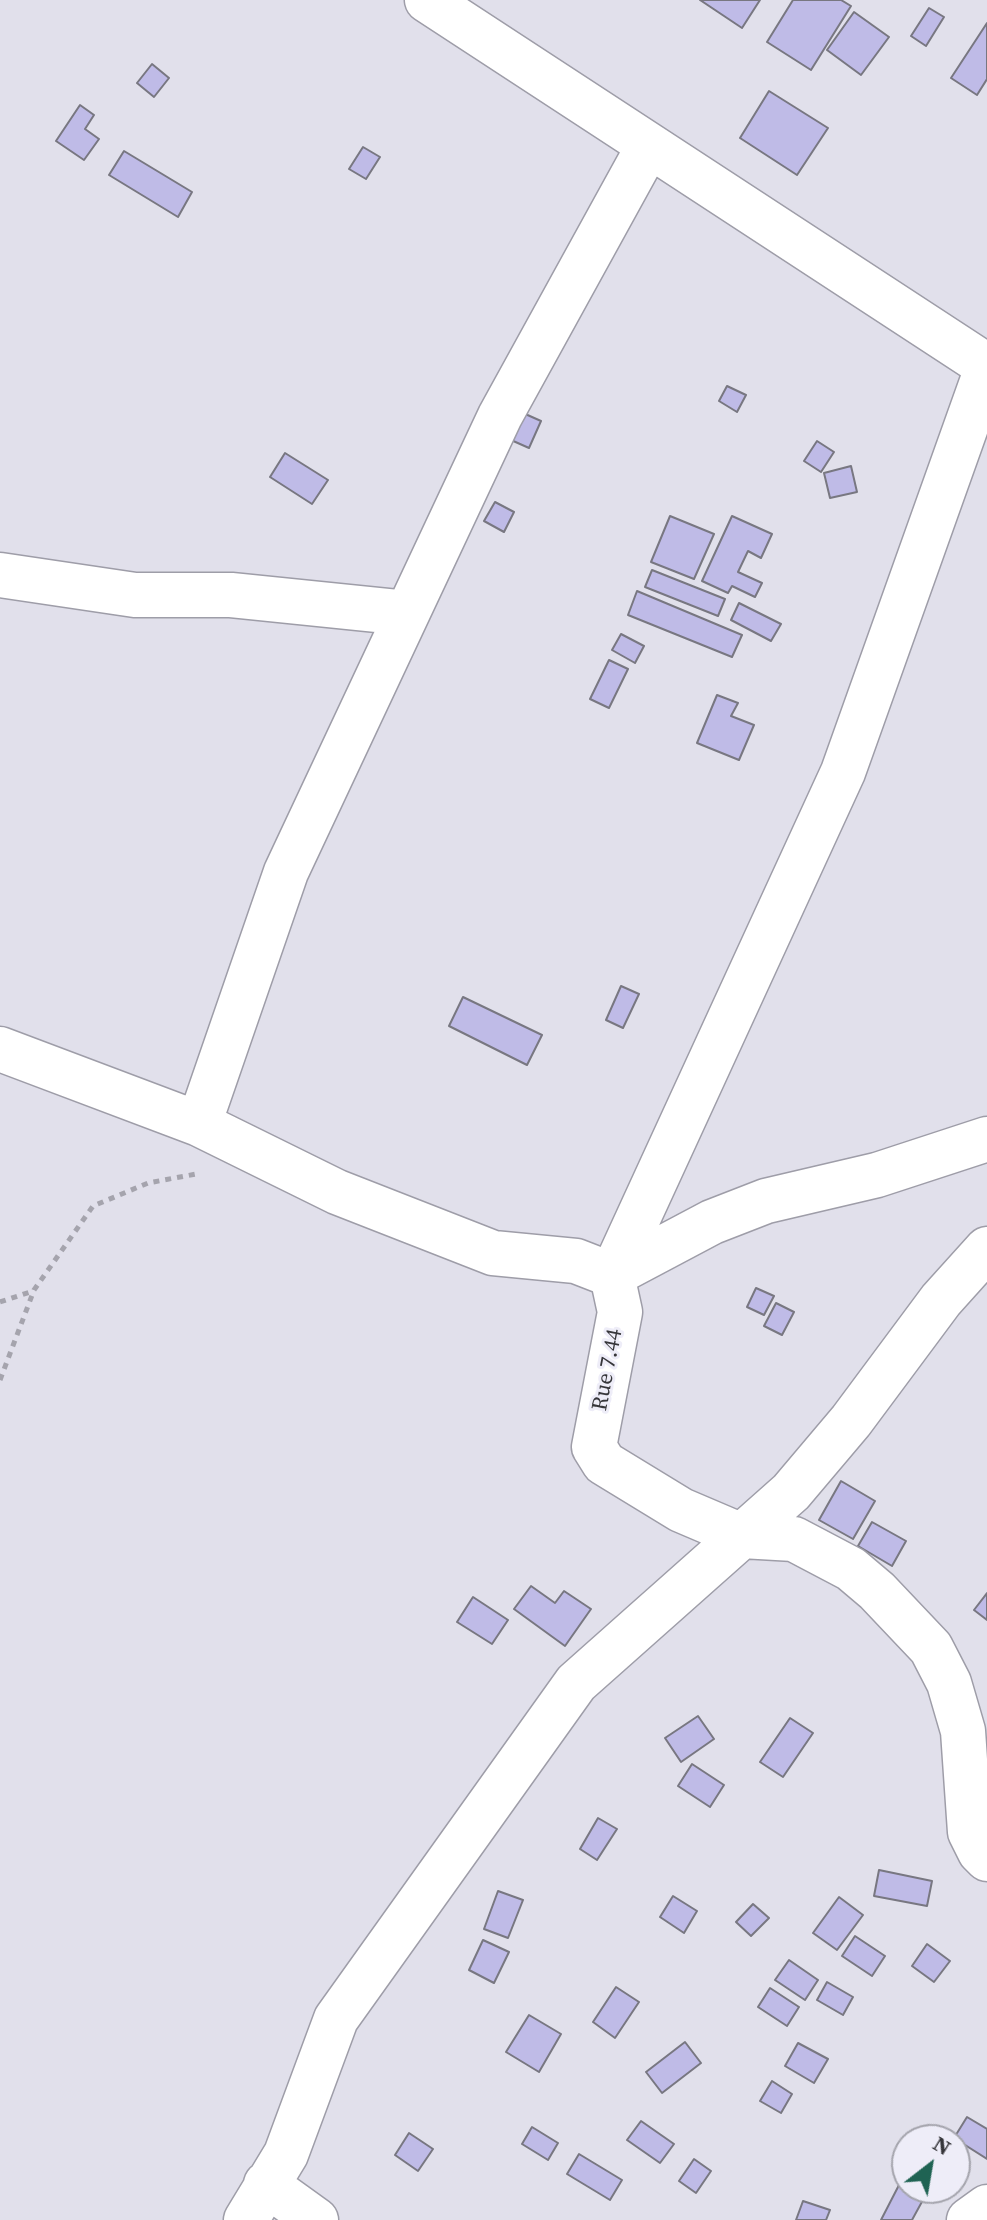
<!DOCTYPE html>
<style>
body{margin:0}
#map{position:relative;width:987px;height:2220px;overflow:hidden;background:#e1e0eb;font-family:"Source Serif 4",serif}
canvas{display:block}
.north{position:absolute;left:891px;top:2124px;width:80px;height:80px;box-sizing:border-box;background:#eeedf8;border:2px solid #a4a4ac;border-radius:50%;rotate:31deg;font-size:22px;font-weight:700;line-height:32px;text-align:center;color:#36363a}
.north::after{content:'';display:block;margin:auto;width:28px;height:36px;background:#1f6353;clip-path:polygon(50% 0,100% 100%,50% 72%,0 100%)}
</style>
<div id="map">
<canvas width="987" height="2220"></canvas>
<div class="north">N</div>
</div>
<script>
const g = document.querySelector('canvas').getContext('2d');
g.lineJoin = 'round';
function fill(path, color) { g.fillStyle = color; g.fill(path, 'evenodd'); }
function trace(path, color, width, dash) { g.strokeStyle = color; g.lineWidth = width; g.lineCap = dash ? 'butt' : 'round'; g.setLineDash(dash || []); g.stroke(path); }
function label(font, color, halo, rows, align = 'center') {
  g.font = font + ' "Source Serif 4",serif'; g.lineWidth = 6; g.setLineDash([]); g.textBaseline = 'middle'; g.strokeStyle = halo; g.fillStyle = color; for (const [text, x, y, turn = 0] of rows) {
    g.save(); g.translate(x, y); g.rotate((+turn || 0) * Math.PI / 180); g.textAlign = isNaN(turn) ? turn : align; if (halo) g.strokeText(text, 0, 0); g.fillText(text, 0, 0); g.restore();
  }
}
const building = new Path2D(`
 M 700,0 L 760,0 L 742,28 Z
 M 793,0 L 841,0 L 851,6 L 811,70 L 767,42 Z
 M 929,8 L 944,17 L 926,46 L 911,36 Z
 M 854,12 L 889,37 L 861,75 L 827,50 Z
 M 987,23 L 987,79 L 977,95 L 951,78 Z
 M 152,64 L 169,78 L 154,97 L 137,83 Z
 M 769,91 L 828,128 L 797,175 L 740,138 Z
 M 80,105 L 94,115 L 85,129 L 99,139 L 84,160 L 56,141 Z
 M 363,147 L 380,157 L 366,179 L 349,169 Z
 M 124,151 L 192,192 L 178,217 L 109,175 Z
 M 727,386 L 746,395 L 737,412 L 719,401 Z
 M 523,413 L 541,421 L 529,448 L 511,440 Z
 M 817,441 L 834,452 L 821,472 L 804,461 Z
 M 285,453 L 328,480 L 312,504 L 270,477 Z
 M 851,466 L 857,492 L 830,498 L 824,473 Z
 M 495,502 L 514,512 L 504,532 L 484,521 Z
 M 670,516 L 714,534 L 694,579 L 651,562 Z
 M 732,516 L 772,534 L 761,558 L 748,551 L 738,572 L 762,583 L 755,597 L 732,586 L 728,593 L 702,581 Z
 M 652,570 L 725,599 L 718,616 L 645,587 Z
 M 637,591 L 742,635 L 732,657 L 628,615 Z
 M 739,603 L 781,624 L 771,641 L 731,620 Z
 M 621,634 L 644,646 L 635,663 L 612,650 Z
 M 609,660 L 628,669 L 609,708 L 590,699 Z
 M 717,695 L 738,703 L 731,716 L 754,725 L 739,760 L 697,743 Z
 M 621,986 L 639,994 L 623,1028 L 606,1020 Z
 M 463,997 L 542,1035 L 527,1065 L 449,1026 Z
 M 756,1288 L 774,1296 L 764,1315 L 747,1307 Z
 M 776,1303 L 794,1312 L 782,1335 L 764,1326 Z
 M 841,1481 L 875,1501 L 853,1539 L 819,1520 Z
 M 872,1522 L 906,1541 L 892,1566 L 858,1546 Z
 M 531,1586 L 555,1603 L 564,1591 L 591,1609 L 565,1646 L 514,1609 Z
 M 987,1593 L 987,1620 L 974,1610 Z
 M 473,1597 L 508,1620 L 492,1644 L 457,1622 Z
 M 698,1716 L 714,1739 L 681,1762 L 665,1738 Z
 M 790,1718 L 813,1733 L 783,1777 L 760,1762 Z
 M 692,1764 L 724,1785 L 710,1807 L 678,1786 Z
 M 598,1818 L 617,1829 L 597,1860 L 580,1849 Z
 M 879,1870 L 932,1881 L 927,1906 L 874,1896 Z
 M 498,1891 L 523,1900 L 508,1938 L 484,1929 Z
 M 673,1896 L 697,1911 L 684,1933 L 660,1917 Z
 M 839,1897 L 863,1915 L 837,1950 L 813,1933 Z
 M 753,1904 L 769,1918 L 751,1936 L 736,1922 Z
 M 855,1936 L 885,1956 L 872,1976 L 842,1956 Z
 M 483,1940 L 509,1952 L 494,1983 L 469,1970 Z
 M 927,1944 L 950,1961 L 934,1982 L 912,1966 Z
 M 789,1960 L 818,1980 L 805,2000 L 775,1980 Z
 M 827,1982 L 853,1997 L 843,2015 L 817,2000 Z
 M 616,1987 L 639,2002 L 615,2038 L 593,2022 Z
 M 770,1988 L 799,2007 L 787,2026 L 758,2007 Z
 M 529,2015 L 561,2034 L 539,2072 L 506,2052 Z
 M 685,2042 L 701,2063 L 662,2093 L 646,2072 Z
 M 798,2043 L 828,2059 L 814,2083 L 785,2066 Z
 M 772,2081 L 792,2094 L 781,2113 L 760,2101 Z
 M 967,2117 L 987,2129 L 987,2159 L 954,2138 Z
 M 641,2121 L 674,2144 L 660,2163 L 627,2140 Z
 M 532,2127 L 558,2143 L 548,2160 L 522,2144 Z
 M 409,2133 L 433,2149 L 418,2171 L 395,2155 Z
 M 579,2154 L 622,2180 L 610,2200 L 567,2174 Z
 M 694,2159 L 711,2171 L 696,2193 L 679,2181 Z
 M 899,2185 L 924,2198 L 912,2220 L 881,2220 Z
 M 803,2201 L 830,2210 L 826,2220 L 796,2220 Z`);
const path = new Path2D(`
 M 0,1302 L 33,1291
 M 0,1380 L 34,1290 L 93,1206 L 148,1183 L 196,1174`);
const minor = new Path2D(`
 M 427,0 L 987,366
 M 0,575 L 135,595 L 231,595 L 407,613
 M 0,1049 L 199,1124 L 337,1192 L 493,1253 L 576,1261 L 612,1275 L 620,1312 L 594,1447 L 604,1463 L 681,1510 L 742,1536 L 794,1539 L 851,1569 L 877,1591 L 931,1648 L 949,1683 L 963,1731 L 970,1832 L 980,1852 L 987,1859
 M 199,1124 L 286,872 L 500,416 L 648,147
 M 612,1275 L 843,772 L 987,368
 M 612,1275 L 712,1222 L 766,1201 L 877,1175 L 987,1139
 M 266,2184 L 316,2220
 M 246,2220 L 286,2154 L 336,2019 L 576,1683 L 791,1492 L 851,1421 L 941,1300 L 987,1249
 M 969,2220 L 987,2207`);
const streetNames = [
 ["Rue 7.44",608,1370,-79]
];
fill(building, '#bfbbe7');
trace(building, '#787781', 2);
trace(minor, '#9e9da8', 47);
trace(path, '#a5a4ad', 5, [6, 6]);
trace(minor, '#fff', 44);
label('22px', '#36363a', '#eeedf8', streetNames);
</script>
